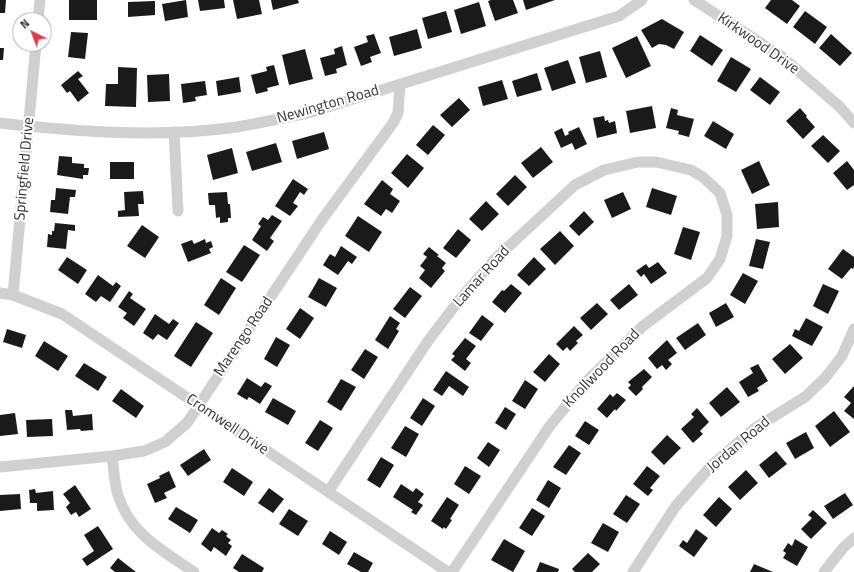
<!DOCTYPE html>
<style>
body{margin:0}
#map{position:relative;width:854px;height:572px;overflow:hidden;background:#fff;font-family:"Titillium Web",sans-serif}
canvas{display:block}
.north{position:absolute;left:12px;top:12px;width:40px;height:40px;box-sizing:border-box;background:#fff;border:1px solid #adadad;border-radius:50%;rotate:318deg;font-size:11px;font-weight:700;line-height:16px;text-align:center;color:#333}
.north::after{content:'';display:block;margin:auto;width:14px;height:18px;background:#e63946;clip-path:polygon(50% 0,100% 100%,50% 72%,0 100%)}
</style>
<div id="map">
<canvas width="854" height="572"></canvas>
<div class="north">N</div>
</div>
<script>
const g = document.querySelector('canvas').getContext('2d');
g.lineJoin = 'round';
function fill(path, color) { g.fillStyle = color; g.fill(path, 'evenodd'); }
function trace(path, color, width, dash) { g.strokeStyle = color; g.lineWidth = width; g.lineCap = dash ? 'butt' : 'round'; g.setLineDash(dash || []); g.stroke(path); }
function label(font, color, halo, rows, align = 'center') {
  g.font = font + ' "Titillium Web",sans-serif'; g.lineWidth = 4; g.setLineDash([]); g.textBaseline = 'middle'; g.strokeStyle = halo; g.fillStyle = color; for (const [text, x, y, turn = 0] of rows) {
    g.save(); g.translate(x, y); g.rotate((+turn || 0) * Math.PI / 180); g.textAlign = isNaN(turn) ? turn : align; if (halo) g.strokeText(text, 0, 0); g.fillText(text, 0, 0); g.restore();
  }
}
const building = new Path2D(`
 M 0,0 L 6,0 L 5,13 L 0,13 Z
 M 69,0 L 97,0 L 97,20 L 69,20 Z
 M 186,0 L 188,17 L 165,21 L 162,4 Z
 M 198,0 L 224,0 L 225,8 L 200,11 Z
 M 233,0 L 259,0 L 262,14 L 237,19 Z
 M 271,0 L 298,0 L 299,3 L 273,10 Z
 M 491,0 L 513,0 L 518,13 L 495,21 L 488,1 Z
 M 523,0 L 555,0 L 526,10 Z
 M 771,0 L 792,0 L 800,6 L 787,24 L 765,8 Z
 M 155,1 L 155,15 L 128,17 L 128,2 Z
 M 479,2 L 486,26 L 461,34 L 454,10 Z
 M 446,11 L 452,32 L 428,39 L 422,18 Z
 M 805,11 L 827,27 L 815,44 L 793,27 Z
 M 662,19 L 684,32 L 674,49 L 666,45 L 659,44 L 652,48 L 641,30 Z
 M 417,29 L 422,48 L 394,56 L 389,37 Z
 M 71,32 L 88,33 L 85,59 L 68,57 Z
 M 374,34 L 381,53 L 370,57 L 372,62 L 361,66 L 354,47 L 368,42 L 366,36 Z
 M 831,34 L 852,53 L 840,66 L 819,48 Z
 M 700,35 L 723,50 L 712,66 L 690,51 Z
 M 637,36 L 651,66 L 626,78 L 612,48 Z
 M 342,46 L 347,65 L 336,69 L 337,73 L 325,76 L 320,58 L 335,54 L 334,49 Z
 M 0,48 L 4,48 L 3,60 L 0,60 Z
 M 305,49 L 313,79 L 289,85 L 282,55 Z
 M 600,51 L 607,77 L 586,83 L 579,57 Z
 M 731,57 L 751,69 L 736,92 L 717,81 Z
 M 568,60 L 576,83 L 552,91 L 544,68 Z
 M 274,65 L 279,85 L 267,88 L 268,91 L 256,94 L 251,75 L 267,71 L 266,67 Z
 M 118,67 L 137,68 L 136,107 L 105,106 L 106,84 L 118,84 Z
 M 78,71 L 83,76 L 78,79 L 89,93 L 78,102 L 70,91 L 67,93 L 61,85 Z
 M 537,73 L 542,90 L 517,97 L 512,81 Z
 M 169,74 L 170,101 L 148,102 L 147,75 Z
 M 239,77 L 241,92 L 218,96 L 216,81 Z
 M 760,77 L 780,92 L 770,105 L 750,90 Z
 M 502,80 L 508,99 L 483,106 L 478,87 Z
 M 205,81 L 207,95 L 195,97 L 196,101 L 183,103 L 181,84 Z
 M 459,98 L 470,110 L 452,127 L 440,115 Z
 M 652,106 L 656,128 L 630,133 L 626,111 Z
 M 671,108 L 678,110 L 677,115 L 694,119 L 689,137 L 678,134 L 679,131 L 666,128 Z
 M 800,108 L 807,116 L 806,117 L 815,127 L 803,139 L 786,121 Z
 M 604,116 L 605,121 L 608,120 L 609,123 L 615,121 L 617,133 L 597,138 L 593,118 Z
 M 713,121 L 734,134 L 726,149 L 704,136 Z
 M 433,125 L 445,135 L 428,155 L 416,145 Z
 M 579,127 L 587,144 L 575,150 L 572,143 L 561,148 L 554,132 L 562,128 L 565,136 L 569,134 L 568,132 Z
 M 324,132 L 329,149 L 297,159 L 292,141 Z
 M 823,135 L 840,151 L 828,163 L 811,146 Z
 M 276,143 L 282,162 L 252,171 L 246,152 Z
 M 541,147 L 553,162 L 533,178 L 521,163 Z
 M 232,148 L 238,173 L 213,180 L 207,155 Z
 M 407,154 L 424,168 L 408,188 L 391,173 Z
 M 59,156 L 72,157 L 72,163 L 84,164 L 84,168 L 89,168 L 88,175 L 83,175 L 83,179 L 57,175 Z
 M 759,161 L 770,185 L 752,194 L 741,170 Z
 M 847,161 L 854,170 L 854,185 L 847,190 L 833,173 Z
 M 110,162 L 134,162 L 134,179 L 110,179 Z
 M 515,175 L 527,187 L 508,206 L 496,194 Z
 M 293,179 L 308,189 L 304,195 L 300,192 L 293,203 L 298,206 L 290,216 L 275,206 Z
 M 382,180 L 393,189 L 390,194 L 400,201 L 392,213 L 386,209 L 381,216 L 364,204 Z
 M 56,188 L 76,190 L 75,197 L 70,197 L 68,214 L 50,212 L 51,200 L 55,200 Z
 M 652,188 L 677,196 L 671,215 L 646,207 Z
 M 143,191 L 144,204 L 138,204 L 139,216 L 118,217 L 118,211 L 125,210 L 124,192 Z
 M 227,192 L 228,204 L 230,204 L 231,218 L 228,218 L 228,222 L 220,223 L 220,217 L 216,218 L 215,205 L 209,205 L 208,193 Z
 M 623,192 L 631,209 L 612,218 L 604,200 Z
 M 486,201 L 499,214 L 482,231 L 469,219 Z
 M 778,202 L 779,227 L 757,229 L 755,204 Z
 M 584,211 L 594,222 L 579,236 L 569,226 Z
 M 272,215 L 282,221 L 270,238 L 274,241 L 267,251 L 252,240 L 261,226 L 258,224 L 263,217 L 268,220 Z
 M 358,216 L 382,232 L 369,252 L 345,236 Z
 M 55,223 L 75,225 L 75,231 L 68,230 L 66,249 L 47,247 L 48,234 L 52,235 L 52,231 L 54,231 Z
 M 142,225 L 159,237 L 145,258 L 127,246 Z
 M 683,227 L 700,232 L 691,260 L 674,254 Z
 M 458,229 L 471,240 L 456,258 L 443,248 Z
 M 560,231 L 574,246 L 555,265 L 540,249 Z
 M 205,239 L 206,243 L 211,241 L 213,247 L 209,249 L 211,253 L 188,262 L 181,244 L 192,240 L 194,244 Z
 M 756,239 L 770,242 L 763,269 L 749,266 Z
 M 244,245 L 260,255 L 242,282 L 226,272 Z
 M 341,246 L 357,257 L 352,264 L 348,261 L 338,275 L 323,265 L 330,254 L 335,257 Z
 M 429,247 L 439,255 L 437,256 L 446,263 L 442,268 L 445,271 L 431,288 L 419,278 L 425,270 L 420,266 L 427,257 L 423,254 Z
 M 843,249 L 854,257 L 854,267 L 853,269 L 851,268 L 842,279 L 828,269 Z
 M 67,257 L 87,270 L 78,284 L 58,270 Z
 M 534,257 L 546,269 L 529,286 L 517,275 Z
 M 658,262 L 667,273 L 651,284 L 644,274 L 641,277 L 636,271 L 646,264 L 649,268 Z
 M 743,273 L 758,281 L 745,304 L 730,295 Z
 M 98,275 L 113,286 L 116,282 L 121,286 L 110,302 L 101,296 L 96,302 L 85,294 Z
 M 221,278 L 236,288 L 219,315 L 204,305 Z
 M 319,278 L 337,288 L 326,307 L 308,297 Z
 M 511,284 L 522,293 L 505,313 L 492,302 L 502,290 L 504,291 Z
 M 629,284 L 638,295 L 619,310 L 610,300 Z
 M 823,284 L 839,291 L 828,314 L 813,306 Z
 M 410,287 L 422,296 L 405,318 L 393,309 Z
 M 129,291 L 133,294 L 130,298 L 146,309 L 134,326 L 123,318 L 127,313 L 118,307 Z
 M 597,303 L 608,314 L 591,330 L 580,318 Z
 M 726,303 L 734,317 L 716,327 L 709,313 Z
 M 300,308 L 314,318 L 300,339 L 286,329 Z
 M 155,314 L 169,324 L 173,319 L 179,323 L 167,340 L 158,334 L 153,340 L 143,333 Z
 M 482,315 L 494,324 L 481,341 L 469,333 Z
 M 390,316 L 400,323 L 396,329 L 399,331 L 388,349 L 375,340 Z
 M 806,318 L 823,327 L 812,346 L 792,336 L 795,329 L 799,331 Z
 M 196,322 L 213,333 L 191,367 L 174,356 Z
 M 698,323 L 706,335 L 685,350 L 676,338 Z
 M 574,326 L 583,335 L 576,341 L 578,343 L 570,351 L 567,347 L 563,351 L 556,344 Z
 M 7,329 L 26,335 L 22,348 L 3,342 Z
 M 276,337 L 290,345 L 277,367 L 264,359 Z
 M 465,338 L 476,346 L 466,359 L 471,363 L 465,371 L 451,360 L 455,356 L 452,354 Z
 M 667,340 L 677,353 L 668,360 L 672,364 L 666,370 L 662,365 L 657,369 L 648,358 Z
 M 44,341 L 68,356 L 58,371 L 35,356 Z
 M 790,344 L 803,358 L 785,374 L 772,359 Z
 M 365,349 L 378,357 L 364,379 L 351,370 Z
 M 549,354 L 560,364 L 545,382 L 533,372 Z
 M 84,363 L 107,377 L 98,391 L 75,376 Z
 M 758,364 L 768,381 L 757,388 L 759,391 L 748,397 L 739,382 L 753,373 L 750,368 Z
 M 644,369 L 652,377 L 642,387 L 643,389 L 636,396 L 628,388 L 631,385 L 628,382 Z
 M 446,371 L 469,387 L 463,396 L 449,386 L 442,396 L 433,390 Z
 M 247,378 L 261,387 L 265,382 L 272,386 L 260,404 L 249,397 L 247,400 L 237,394 Z
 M 341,379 L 356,387 L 341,411 L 327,402 Z
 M 525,380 L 538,389 L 525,409 L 512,401 Z
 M 854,386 L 854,419 L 844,411 L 851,403 L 844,397 Z
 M 727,387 L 740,402 L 721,417 L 709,403 Z
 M 121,389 L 144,406 L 136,418 L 112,401 Z
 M 617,393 L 626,400 L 616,411 L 615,409 L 607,418 L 597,409 L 610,394 L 613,397 Z
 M 273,398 L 296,411 L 288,425 L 265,412 Z
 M 423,398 L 435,406 L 422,426 L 410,418 Z
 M 505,407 L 516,414 L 506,430 L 495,423 Z
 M 697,408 L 709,422 L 700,431 L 703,434 L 693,443 L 681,429 L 694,417 L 691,414 Z
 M 65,410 L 72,410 L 73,416 L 92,414 L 93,430 L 81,431 L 80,429 L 67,430 Z
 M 834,411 L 850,432 L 830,447 L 815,426 Z
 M 15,413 L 18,434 L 0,436 L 0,415 Z
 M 52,419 L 53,436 L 27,437 L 26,420 Z
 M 320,420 L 333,428 L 318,451 L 305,443 Z
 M 585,421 L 599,430 L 589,445 L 575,436 Z
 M 405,426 L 419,434 L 406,457 L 391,448 Z
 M 806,432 L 814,448 L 795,459 L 786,443 Z
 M 667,435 L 681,448 L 664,465 L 651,452 Z
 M 488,442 L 500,450 L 489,467 L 477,458 Z
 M 569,445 L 581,453 L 566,475 L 553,467 Z
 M 204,449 L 211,460 L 188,476 L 180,465 Z
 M 776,451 L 787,464 L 769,478 L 759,465 Z
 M 381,457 L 394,465 L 380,488 L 367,480 Z
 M 465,466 L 481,476 L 469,494 L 454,484 Z
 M 647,466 L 660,476 L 650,488 L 653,490 L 648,496 L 633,484 Z
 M 232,468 L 253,482 L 244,496 L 223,482 Z
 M 746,470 L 758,483 L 740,500 L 728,487 Z
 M 169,471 L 176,487 L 164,493 L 167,498 L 155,503 L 147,484 L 160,478 L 159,476 Z
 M 548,480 L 561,488 L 549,508 L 536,500 Z
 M 401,484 L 413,492 L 416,488 L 424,494 L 418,502 L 423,505 L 416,515 L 411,512 L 413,510 L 393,497 Z
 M 75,485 L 91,509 L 79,517 L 76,512 L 71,515 L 66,507 L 70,503 L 63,494 Z
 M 269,488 L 284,499 L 273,513 L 258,503 Z
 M 35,489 L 36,493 L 53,491 L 54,510 L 37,511 L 37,503 L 30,503 L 29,490 Z
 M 845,493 L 853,505 L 833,519 L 824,506 Z
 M 20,494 L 21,509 L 0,511 L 0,495 Z
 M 626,495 L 640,504 L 627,523 L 613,514 Z
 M 447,497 L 459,505 L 450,519 L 452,520 L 446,529 L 444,527 L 443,529 L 431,521 Z
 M 719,497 L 732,509 L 716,527 L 703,515 Z
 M 176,507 L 198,520 L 190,533 L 168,519 Z
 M 532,508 L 545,516 L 532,536 L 519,528 Z
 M 289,509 L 308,521 L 298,536 L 279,524 Z
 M 813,510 L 827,523 L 811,539 L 801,529 L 812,518 L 808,515 Z
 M 603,523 L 619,532 L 608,552 L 591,543 Z
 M 98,526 L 113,549 L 87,566 L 82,559 L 94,551 L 84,535 Z
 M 212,528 L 219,533 L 222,530 L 228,534 L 226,536 L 231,540 L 228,543 L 232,546 L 226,556 L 214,547 L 211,552 L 201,544 Z
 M 696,529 L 708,538 L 694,557 L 679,546 L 683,540 L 687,543 Z
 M 330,531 L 347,542 L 339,555 L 322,544 Z
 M 504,539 L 525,551 L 513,572 L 491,560 Z
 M 795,539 L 808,547 L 797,566 L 783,558 L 786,553 L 783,551 L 788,543 L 792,546 Z
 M 354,552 L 373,563 L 368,572 L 361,572 L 347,564 Z
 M 588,553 L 600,564 L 592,572 L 575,572 L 572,569 Z
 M 242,554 L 264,568 L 262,572 L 239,572 L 233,568 Z
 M 118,558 L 136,572 L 115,572 L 110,568 Z
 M 540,562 L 559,569 L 558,572 L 536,572 Z
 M 754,564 L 773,572 L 750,572 Z`);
const minor = new Path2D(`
 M 694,0 L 781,56 L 840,107 L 854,123
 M 38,20 L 40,0
 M 0,123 C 78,132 158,138 237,127 C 261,123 284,118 308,113 L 619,16 L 642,0
 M 174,132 L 178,211
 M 0,293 L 13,295 L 62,314 L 448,572
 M 13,295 L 36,44
 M 112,456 C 114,469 114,483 118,495 C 130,534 163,551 194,572
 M 0,467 L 112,456 L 144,451 L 165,442 L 187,423 L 321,221 L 393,123 L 398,113 L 400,84
 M 328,492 L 428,341 L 460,299 L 495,259 L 575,185 L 604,170 L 638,162 L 656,162 L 691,170 L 703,177 L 720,193 L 727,215 L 727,236 L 720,259 L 707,278 L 643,326 L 586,382 L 549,427 L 452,572
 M 633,572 L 675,507 L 711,466 L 755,428 L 805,397 L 825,378 L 842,356 L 854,329
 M 824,572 L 843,548 L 854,538`);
const streetNames = [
 ["Kirkwood Drive",758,44,35],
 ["Newington Road",328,105,-16],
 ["Springfield Drive",25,169,-85],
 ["Lamar Road",482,277,-48],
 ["Marengo Road",244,337,-56],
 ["Knollwood Road",602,369,-46],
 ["Cromwell Drive",227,425,34],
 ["Jordan Road",739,445,-40]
];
fill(building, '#1a1a1a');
trace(minor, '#d0d0d0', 11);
label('15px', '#333', '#fff', streetNames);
</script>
